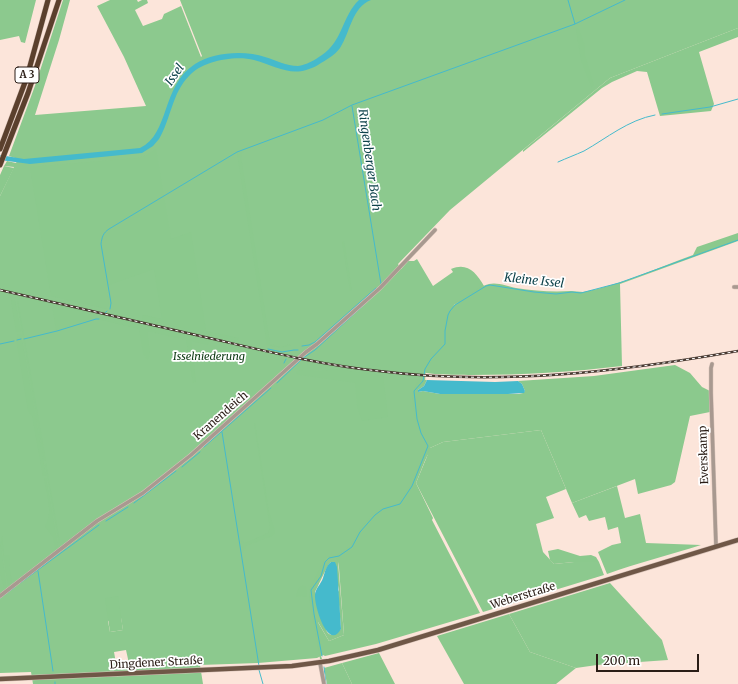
<!DOCTYPE html>
<meta charset="utf-8">
<style>
body{margin:0}
#map{position:relative;width:738px;height:684px;overflow:hidden;background:#fce5da;font-family:Merriweather,serif}
canvas{display:block}
.scale{position:absolute;left:596px;top:654px;width:103px;height:18px;box-sizing:border-box;border:2px solid #2a1d16;border-top:0;padding-left:5px;font-size:12px;line-height:14px;white-space:nowrap;color:#2a1d16;-webkit-text-stroke:3px #fff;paint-order:stroke}
</style>
<div id="map">
<canvas width="738" height="684"></canvas>
<div class="scale">200 m</div>
</div>
<script>
const g = document.querySelector('canvas').getContext('2d');
g.lineJoin = 'round';
function fill(path, color) { g.fillStyle = color; g.fill(path, 'evenodd'); }
function trace(path, color, width, dash) { g.strokeStyle = color; g.lineWidth = width; g.lineCap = dash ? 'butt' : 'round'; g.setLineDash(dash || []); g.stroke(path); }
function label(font, color, halo, rows, align = 'center') {
  g.font = font + ' Merriweather,serif'; g.lineWidth = 3.5; g.setLineDash([]); g.textBaseline = 'middle'; g.strokeStyle = halo; g.fillStyle = color; for (const [text, x, y, turn = 0] of rows) {
    g.save(); g.translate(x, y); g.rotate((+turn || 0) * Math.PI / 180); g.textAlign = isNaN(turn) ? turn : align; if (halo) g.strokeText(text, 0, 0); g.fillText(text, 0, 0); g.restore();
  }
}
const green = new Path2D(`
 M 0,0 L 36,0 L 25,43 L 21,42 L 19,36 L 0,40 Z
 M 63,0 L 70,0 L 59,40 L 35,115 L 146,106 L 124,57 L 97,6 L 110,0 L 137,0 L 138,2 L 142,0 L 147,0 L 148,3 L 135,10 L 143,26 L 162,19 L 164,14 L 181,6 L 201,57 L 202,56 L 180,0 L 738,0 L 738,28 L 610,78 L 450,210 L 398,264 L 401,269 L 408,261 L 414,261 L 417,259 L 433,286 L 453,272 L 451,269 C 467,262 476,272 484,286 L 454,305 L 446,344 L 426,369 L 425,381 L 416,391 L 430,448 L 443,442 L 541,430 L 566,489 L 546,497 L 554,518 L 536,524 L 543,552 L 554,564 L 574,562 L 599,562 L 604,575 L 483,612 L 416,483 L 428,454 L 402,505 L 338,562 L 344,635 L 329,641 L 318,622 L 323,655 L 317,658 L 258,663 L 200,665 L 203,684 L 33,684 L 31,672 L 0,673 L 0,196 L 14,167 L 4,166 L 7,161 L 16,163 L 18,159 L 9,156 L 36,83 ZM 331,562 L 333,562 L 339,590 L 338,592 L 341,629 L 332,635 L 329,634 L 327,632 L 315,592 C 319,585 327,565 331,562 ZM 121,618 L 123,630 L 110,632 L 108,621 ZM 126,650 L 130,668 L 117,669 L 114,652 Z
 M 617,486 L 625,518 L 640,514 L 646,543 L 701,545 C 669,555 637,563 607,574 L 598,552 L 612,545 L 621,543 L 618,527 L 608,530 L 605,517 L 589,521 L 586,515 L 579,518 L 572,503 Z
 M 610,583 L 662,640 L 668,660 L 597,665 L 576,668 L 530,652 L 509,614 Z
 M 342,663 L 352,684 L 327,684 L 324,668 Z`);
const forest = new Path2D(`
 M 578,28 L 585,46 L 585,56 L 594,86 L 592,88 L 581,60 L 576,29 Z
 M 738,28 L 738,37 L 699,52 L 714,104 L 711,111 L 660,116 L 647,72 L 637,71 L 612,82 L 602,88 L 523,152 L 523,150 L 610,78 Z
 M 156,149 L 171,239 L 191,232 L 206,331 L 239,338 L 237,341 L 142,319 L 143,315 L 162,319 L 154,269 L 106,286 L 109,303 L 107,309 L 51,296 L 30,167 L 138,158 L 147,155 Z
 M 245,151 L 242,153 L 241,157 L 270,344 L 281,347 L 290,344 L 291,345 C 282,349 277,347 267,345 L 237,153 Z
 M 4,166 L 14,168 L 0,196 L 0,175 Z
 M 738,233 L 738,241 L 620,284 L 622,366 C 572,372 523,375 472,375 C 457,374 437,376 423,372 L 430,358 L 444,344 C 444,320 443,311 465,297 C 472,292 480,286 489,284 C 497,282 508,286 516,288 C 535,291 552,292 571,291 C 575,291 579,292 583,292 C 621,285 657,268 693,255 L 697,247 Z
 M 344,241 L 352,291 L 350,291 L 342,242 Z
 M 11,300 L 15,301 L 21,332 L 16,332 Z
 M 17,301 L 18,301 L 46,461 L 44,461 Z
 M 52,304 L 210,341 L 208,345 L 191,341 L 196,382 L 193,383 L 186,340 L 147,331 L 150,353 L 148,360 L 143,353 L 139,329 L 93,318 L 56,330 Z
 M 17,334 L 21,334 L 46,476 L 43,476 L 32,416 L 28,411 L 16,339 L 18,338 Z
 M 675,365 L 690,373 L 702,387 L 710,391 L 710,412 L 690,416 L 675,482 L 671,485 L 638,494 L 635,479 L 572,503 L 541,430 L 443,442 L 430,448 L 416,483 L 433,518 L 432,520 L 480,613 L 376,644 L 325,656 L 323,655 L 321,656 L 322,659 L 320,659 L 309,597 L 310,588 L 324,561 L 328,557 L 338,554 L 351,546 L 358,531 L 374,514 L 382,508 L 399,502 L 411,485 L 427,447 L 415,419 L 412,396 L 418,379 L 427,380 L 424,386 L 418,390 L 418,392 L 423,391 L 440,394 L 519,394 L 523,393 L 525,391 L 522,384 L 518,381 L 594,376 ZM 335,556 L 338,562 L 339,568 L 344,635 L 329,641 L 316,619 L 314,621 L 310,592 C 312,586 317,581 320,575 C 325,565 322,560 335,556 Z
 M 337,369 L 383,376 L 388,417 L 362,421 L 357,405 L 355,383 L 299,375 L 296,373 L 298,370 L 320,371 Z
 M 254,423 L 255,423 L 269,512 L 275,532 L 272,536 L 246,546 L 243,553 L 241,540 L 245,543 L 268,533 L 270,528 Z
 M 46,463 L 60,543 L 59,544 L 45,464 Z
 M 44,478 L 46,478 L 58,547 L 55,549 L 53,537 L 45,526 C 54,513 46,492 44,478 Z
 M 2,536 L 4,555 L 9,555 L 10,557 L 9,566 L 12,582 L 8,585 L 1,541 Z
 M 0,540 L 6,583 L 6,586 L 4,588 L 0,572 Z
 M 558,549 L 580,556 L 591,555 L 596,557 L 599,562 L 574,562 L 554,564 L 550,560 L 548,551 Z
 M 302,585 L 306,587 L 307,597 L 296,596 L 299,588 Z
 M 118,596 L 123,630 L 110,632 L 105,598 Z
 M 509,614 L 530,652 L 576,668 L 556,684 L 464,684 L 437,636 Z
 M 379,653 L 395,684 L 352,684 L 342,663 Z`);
const water = new Path2D(`
 M 359,0 L 371,0 C 352,7 350,33 340,48 C 335,55 326,60 318,65 C 293,79 279,67 254,60 C 235,55 202,61 189,76 C 172,93 171,119 159,139 L 153,146 L 142,153 L 30,164 L 0,160 L 0,155 L 24,159 L 140,148 C 170,134 161,86 195,64 C 213,52 245,50 265,57 C 276,60 286,66 298,66 C 306,65 315,60 322,55 C 343,41 342,16 359,0 Z
 M 427,380 L 495,382 L 518,381 L 522,384 L 525,391 L 524,393 L 508,394 L 440,394 L 423,391 L 418,392 L 418,390 L 424,386 Z
 M 331,562 L 335,562 L 337,567 L 341,629 C 328,652 314,605 315,595 C 315,589 321,584 323,578 C 325,572 326,566 331,562 Z`);
const stream = new Path2D(`
 M 575,24 L 625,0
 M 352,106 L 381,284
 M 662,114 L 710,107 L 738,99
 M 558,162 C 567,158 575,155 584,151 C 607,138 628,120 655,115
 M 110,309 L 111,303 L 101,244 C 102,237 103,233 109,229 L 237,152 L 323,120 L 352,105 L 575,24 L 568,0
 M 105,313 L 107,311
 M 24,339 L 57,331 L 96,319 L 99,319
 M 17,340 L 21,339
 M 0,344 L 14,341
 M 302,346 L 309,345 L 315,342 L 376,288
 M 268,349 L 282,352 L 294,350 L 298,350
 M 284,363 L 286,359
 M 277,383 L 303,358 L 315,350 L 381,289
 M 222,432 L 259,666
 M 204,447 L 271,388
 M 182,467 L 200,452
 M 134,503 L 176,471
 M 106,521 L 128,507
 M 38,571 L 53,671
 M 20,583 L 99,525
 M 0,598 L 15,587
 M 322,656 L 314,614 L 311,590 L 321,576 L 325,562 L 329,558 L 339,556 L 352,547 L 360,532 L 375,515 L 383,509 L 400,504 L 412,486 L 428,446 L 421,433 L 417,419 L 414,391 L 423,381 L 425,369 L 431,359 L 445,344 L 445,331 L 448,315 L 450,311 L 455,305 L 486,286 L 490,285 L 534,292 L 556,294 L 572,292 L 581,293 L 619,283 L 738,240
 M 324,667 L 326,684
 M 259,670 L 263,684
 M 55,682 L 55,684`);
const minor = new Path2D(`
 M 734,287 L 738,287
 M 712,364 L 711,368 L 711,393 L 716,546
 M 0,596 L 97,521 L 143,493 L 191,455 L 306,352 L 317,344 L 380,288 L 435,230
 M 320,663 L 324,684`);
const major = new Path2D(`
 M 0,679 L 292,666 L 329,661 L 378,650 L 738,540`);
const highway = new Path2D(`
 M 0,149 L 27,77 L 48,0
 M 0,165 L 28,93 L 59,0`);
const rail = new Path2D(`
 M 0,290 C 70,306 139,322 209,338 C 265,351 321,365 379,371 C 499,386 619,372 738,351`);
const shields = [
 [27,75,24]
];
const shieldNames = [
 ["A 3",27,75]
];
const parkNames = [
 ["Isselniederung",209,357]
];
const streetNames = [
 ["Kranendeich",221,416,-41],
 ["Everskamp",704,455,-92],
 ["Weberstraße",523,596,-17],
 ["Dingdener Straße",156,663,-3]
];
const waterNames = [
 ["Issel",175,75,-54],
 ["Ringenberger Bach",369,160,82],
 ["Kleine Issel",534,281,6]
];
fill(green, '#8cc98e');
fill(forest, '#8bc98d');
fill(water, '#45bacc');
trace(stream, '#45bacc', 1);
trace(minor, '#d6c1b7', 4.5);
trace(major, '#d6c1b7', 5.5);
trace(highway, '#d6c1b7', 6);
trace(minor, '#a89990', 3.5);
trace(major, '#6f5747', 4.5);
trace(highway, '#5b402d', 5);
trace(rail, '#483a32', 2.5);
trace(rail, '#fff', 1, [3]);
for (const [x, y, w] of shields) { const box = new Path2D(); box.roundRect(x - w / 2, y - 8, w, 16, 3); g.fillStyle = '#fff'; g.fill(box); trace(box, '#2a1d16', 1); }
label('bold 10px', '#2a1d16', null, shieldNames);
label('italic 11px', '#0c3912', '#fff', parkNames);
label('11px', '#2a1d16', '#fff', streetNames);
label('italic 12px', '#0f434b', '#fff', waterNames);
</script>
